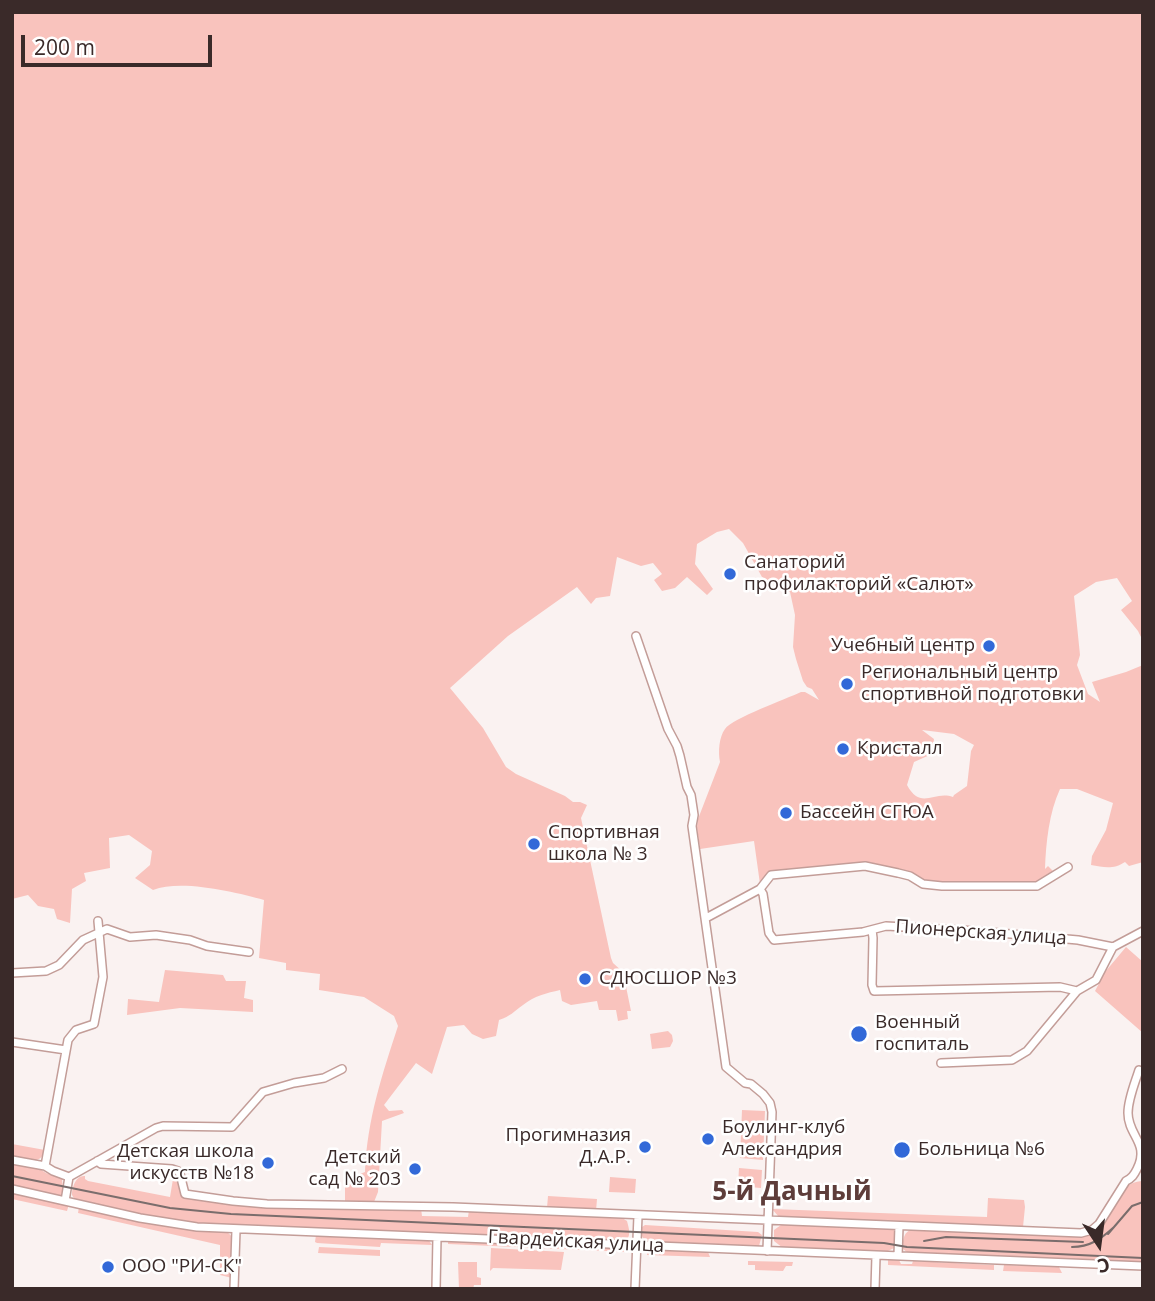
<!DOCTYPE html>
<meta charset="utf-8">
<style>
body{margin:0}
#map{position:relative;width:1155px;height:1301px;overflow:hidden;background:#faf2f1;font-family:"Open Sans",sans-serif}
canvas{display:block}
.frame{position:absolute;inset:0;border:14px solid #3a2a29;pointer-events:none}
.north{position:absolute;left:1064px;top:1210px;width:70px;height:70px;-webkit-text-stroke:5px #fff;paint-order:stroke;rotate:167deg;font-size:19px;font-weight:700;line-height:28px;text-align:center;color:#3a2a29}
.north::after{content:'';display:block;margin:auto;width:24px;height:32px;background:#3a2a29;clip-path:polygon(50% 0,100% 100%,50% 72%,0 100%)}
.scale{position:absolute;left:21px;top:35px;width:191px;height:32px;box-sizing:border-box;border:4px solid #3a2a29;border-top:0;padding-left:9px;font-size:21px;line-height:24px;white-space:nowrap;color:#3a2a29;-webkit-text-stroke:5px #fff;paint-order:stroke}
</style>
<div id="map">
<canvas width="1155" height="1301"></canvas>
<div class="frame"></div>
<div class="north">С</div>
<div class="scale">200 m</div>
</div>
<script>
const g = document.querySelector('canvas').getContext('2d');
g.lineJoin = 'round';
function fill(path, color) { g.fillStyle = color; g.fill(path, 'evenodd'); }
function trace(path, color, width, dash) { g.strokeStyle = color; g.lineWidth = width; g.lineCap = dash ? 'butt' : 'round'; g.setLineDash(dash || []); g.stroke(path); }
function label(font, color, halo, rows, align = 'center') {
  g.font = font + ' "Open Sans",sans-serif'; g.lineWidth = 5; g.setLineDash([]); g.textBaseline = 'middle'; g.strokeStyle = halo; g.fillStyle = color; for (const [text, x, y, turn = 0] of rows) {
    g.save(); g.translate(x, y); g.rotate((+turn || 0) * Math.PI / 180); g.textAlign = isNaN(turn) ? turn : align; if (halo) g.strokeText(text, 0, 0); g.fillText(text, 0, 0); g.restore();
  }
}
const green = new Path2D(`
 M 12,12 L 1143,12 L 1143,641 L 1138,631 L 1121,610 L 1132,601 L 1117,578 L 1096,582 L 1074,596 L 1080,655 L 1077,665 L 1088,694 L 1100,702 L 1092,682 L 1126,672 L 1143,665 L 1143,862 L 1129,866 L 1125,862 C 1113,870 1103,867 1091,865 L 1092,856 L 1106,830 L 1113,803 L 1077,789 L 1060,789 C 1049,813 1046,842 1045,869 L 1048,866 L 1053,871 L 1051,875 L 1037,882 L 989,884 L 941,884 L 919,879 L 899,870 L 825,867 L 778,870 L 769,874 L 760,884 L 754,841 L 700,849 L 697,827 L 698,819 L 720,762 C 718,752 719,737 725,729 C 733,718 786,699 801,692 L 805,692 L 819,700 L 812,689 L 807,687 L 803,681 L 796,659 L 793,647 L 795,615 L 790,592 L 785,591 L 762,577 L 743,543 L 729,529 L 717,532 L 697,544 L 695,564 L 713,589 L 707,595 L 687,577 L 675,588 L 662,591 L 654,580 L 662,574 L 653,563 L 641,566 L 617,557 L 610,596 L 596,598 L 591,604 L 577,587 L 508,636 L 450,688 L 483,728 L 506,767 L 516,774 L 565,796 L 573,802 L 580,802 L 587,805 L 581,818 L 611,958 L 613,963 L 623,972 L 631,1011 L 627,1011 L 628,1019 L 618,1021 L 616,1010 L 599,1010 L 597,1001 L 571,1005 L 562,1001 L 560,990 C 547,993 534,996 523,1005 C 513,1012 511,1016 499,1020 L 496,1036 L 483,1039 L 472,1034 L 464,1025 L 447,1027 L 432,1074 L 416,1063 L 384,1105 L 389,1111 L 402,1110 L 404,1113 L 382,1121 L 378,1192 L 374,1202 L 345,1201 L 345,1180 L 365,1172 C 367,1120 382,1075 398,1026 L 394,1016 L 364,997 L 319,990 L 320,974 L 286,970 L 286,963 L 259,958 L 264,900 C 235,892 181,879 153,890 L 135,878 L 150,865 L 152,851 L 129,835 L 109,838 L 110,868 L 84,873 L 86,881 L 72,889 L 70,923 L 57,919 L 54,909 L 38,906 L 28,895 L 12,899 ZM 922,730 L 954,734 L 974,745 L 971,751 L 967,786 L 954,795 L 953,797 C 934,790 921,811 907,785 L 914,762 L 932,754 L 934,739 Z
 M 1126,947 L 1143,962 L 1143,1033 L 1095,991 L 1105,972 Z
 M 165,970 L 223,975 L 226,981 L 246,981 L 244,998 L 253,1000 L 253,1012 L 180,1008 L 127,1015 L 128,999 L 159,1002 Z
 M 668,1031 L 672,1035 L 673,1041 L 670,1047 L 652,1049 L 650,1034 Z
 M 742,1110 L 765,1111 L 763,1160 L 740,1158 Z
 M 12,1144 L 45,1150 C 41,1166 25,1160 12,1157 Z
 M 12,1162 L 37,1167 L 46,1173 L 62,1179 L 63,1190 L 61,1195 L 58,1196 L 12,1186 Z
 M 739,1168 L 762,1170 L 761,1188 L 738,1186 Z
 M 174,1173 L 178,1175 L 180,1191 L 188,1198 L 421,1208 L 422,1216 L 468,1217 L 469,1210 L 622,1218 L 627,1221 C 629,1229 632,1237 624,1242 L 197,1223 L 135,1214 L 75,1200 L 72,1195 C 72,1187 76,1175 85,1176 L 85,1179 L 88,1181 L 170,1197 Z
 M 610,1177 L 636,1179 L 635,1193 L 609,1192 Z
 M 1143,1181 L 1143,1263 L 908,1253 L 903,1249 C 902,1240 904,1231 913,1229 L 1090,1234 C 1116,1225 1109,1183 1143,1181 Z
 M 12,1192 L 69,1204 L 67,1211 L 12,1199 Z
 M 548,1196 L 597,1199 L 596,1211 L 547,1208 Z
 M 988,1198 L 1024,1200 L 1025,1207 L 1023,1227 L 784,1218 L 779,1217 L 772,1209 L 987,1217 Z
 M 79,1207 C 116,1216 153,1226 191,1230 C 205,1232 224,1225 232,1237 L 232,1278 L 220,1275 L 220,1245 L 78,1213 Z
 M 786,1223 L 888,1227 L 897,1232 L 894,1248 L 886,1252 L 783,1248 L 774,1241 L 774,1230 L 781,1225 Z
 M 645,1225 L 758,1232 L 762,1235 L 759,1246 L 756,1247 L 645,1242 L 641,1234 L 642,1227 Z
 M 316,1235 L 428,1239 L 432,1245 L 381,1243 L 380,1247 L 317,1243 L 315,1242 Z
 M 448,1239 L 539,1243 L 539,1247 L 550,1248 L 551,1244 L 626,1247 L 629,1252 L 448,1244 Z
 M 319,1247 L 380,1250 L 380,1256 L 318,1253 Z
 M 491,1248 L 564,1252 L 561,1270 L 493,1268 L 490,1271 Z
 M 647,1250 L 708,1252 L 710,1257 L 647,1255 Z
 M 888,1260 L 899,1260 L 901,1264 L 912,1264 L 913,1261 L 994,1265 L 994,1270 L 888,1265 Z
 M 748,1261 L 793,1262 L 792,1266 L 786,1266 L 783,1271 L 755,1270 L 755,1265 L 748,1265 Z
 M 458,1262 L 477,1262 L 477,1277 L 481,1278 L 481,1285 L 474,1285 L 473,1289 L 459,1289 Z
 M 1004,1265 L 1059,1267 L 1062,1273 L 1003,1271 Z`);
const minor = new Path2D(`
 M 636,636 L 668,729 L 677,746 L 680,756 L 687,787 L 691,795 L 694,815 L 692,826 L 726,1067 L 745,1083 L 751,1084 L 763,1094 L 770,1103 L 772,1112 L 767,1251
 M 760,889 L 763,894 L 769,933 L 774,940 L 863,932 L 886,926 L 977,931 L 1078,940 L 1113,947 L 1143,931
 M 706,918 L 760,889 L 771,875 L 865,866 L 898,873 L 910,876 L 923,884 L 942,886 L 1037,886 L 1068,867
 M 98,921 L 103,977 L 94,1024 L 76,1030 L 68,1040 L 45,1166 L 53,1171 L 69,1177 L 156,1128 L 163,1126 L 232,1127 L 263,1092 L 294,1083 L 324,1078 L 342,1069
 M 872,930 L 873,938 L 872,985 L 874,991 L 1060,987 L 1077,991
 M 12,973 L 46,971 L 59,965 L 83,940 L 107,929 L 130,937 L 156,935 L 190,940 L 207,946 L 249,952
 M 12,1042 L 66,1050
 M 941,1063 L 1012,1060 L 1027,1051 L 1077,991 L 1096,980 L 1113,947
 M 12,1160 L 45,1166
 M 97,1161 L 101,1164 L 172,1169 L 178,1171 L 180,1174 L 185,1194 L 233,1201 L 267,1204 L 453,1207 L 1081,1233 L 1092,1230 L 1099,1224 L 1126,1181 C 1132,1178 1134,1175 1137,1169 C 1150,1143 1128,1136 1128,1113 C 1128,1099 1135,1083 1139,1070
 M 12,1189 L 140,1218 L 197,1227 L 1143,1266
 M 65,1201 L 69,1177
 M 898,1256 L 899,1226
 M 234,1289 L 236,1230
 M 436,1289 L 437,1237
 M 635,1289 L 638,1216
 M 875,1289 L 876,1256`);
const tram = new Path2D(`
 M 12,1176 L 170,1208 L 231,1214 L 884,1243 L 907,1247 L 1143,1258
 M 1108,1234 L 1132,1206 L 1143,1202
 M 924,1241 L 946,1237 L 1083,1242
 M 1072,1247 C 1090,1247 1101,1239 1114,1227`);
const markers = [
 [730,574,7,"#3269d8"],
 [989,646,7,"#3269d8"],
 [847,684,7,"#3269d8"],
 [843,749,7,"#3269d8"],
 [786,813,7,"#3269d8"],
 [534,844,7,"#3269d8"],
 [585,979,7,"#3269d8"],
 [859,1034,9,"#3269d8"],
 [708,1139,7,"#3269d8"],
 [645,1147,7,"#3269d8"],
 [902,1150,9,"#3269d8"],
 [268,1163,7,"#3269d8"],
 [415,1169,7,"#3269d8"],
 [108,1267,7,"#3269d8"]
];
const poiNames = [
 ["Санаторий",744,563],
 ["профилакторий «Салют»",744,585],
 ["Учебный центр",975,646,"right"],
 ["Региональный центр",861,673],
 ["спортивной подготовки",861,695],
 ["Кристалл",857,749],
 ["Бассейн СГЮА",800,813],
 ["Спортивная",548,833],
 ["школа № 3",548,855],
 ["СДЮСШОР №3",599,979],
 ["Военный",875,1023],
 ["госпиталь",875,1045],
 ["Боулинг-клуб",722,1128],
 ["Александрия",722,1150],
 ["Прогимназия",631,1136,"right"],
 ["Д.А.Р.",631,1158,"right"],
 ["Больница №6",918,1150],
 ["Детская школа",254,1152,"right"],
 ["искусств №18",254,1174,"right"],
 ["Детский",401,1158,"right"],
 ["сад № 203",401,1180,"right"],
 ["ООО \"РИ-СК\"",122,1267]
];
const streetNames = [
 ["Пионерская улица",981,933,4],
 ["Гвардейская улица",576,1242,3]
];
const districtNames = [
 ["5-й Дачный",792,1193]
];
fill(green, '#f9c3bd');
trace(minor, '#c39d98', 10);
trace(minor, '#fff', 7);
trace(tram, '#7a6d6c', 2);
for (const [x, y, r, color] of markers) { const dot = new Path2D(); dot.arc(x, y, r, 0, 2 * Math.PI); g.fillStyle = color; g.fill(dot); trace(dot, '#fff', 2.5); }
label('19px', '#3a2a29', '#fff', poiNames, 'left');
label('19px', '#3a2a29', '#fff', streetNames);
label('bold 26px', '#5e3d3a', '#fff', districtNames);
</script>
